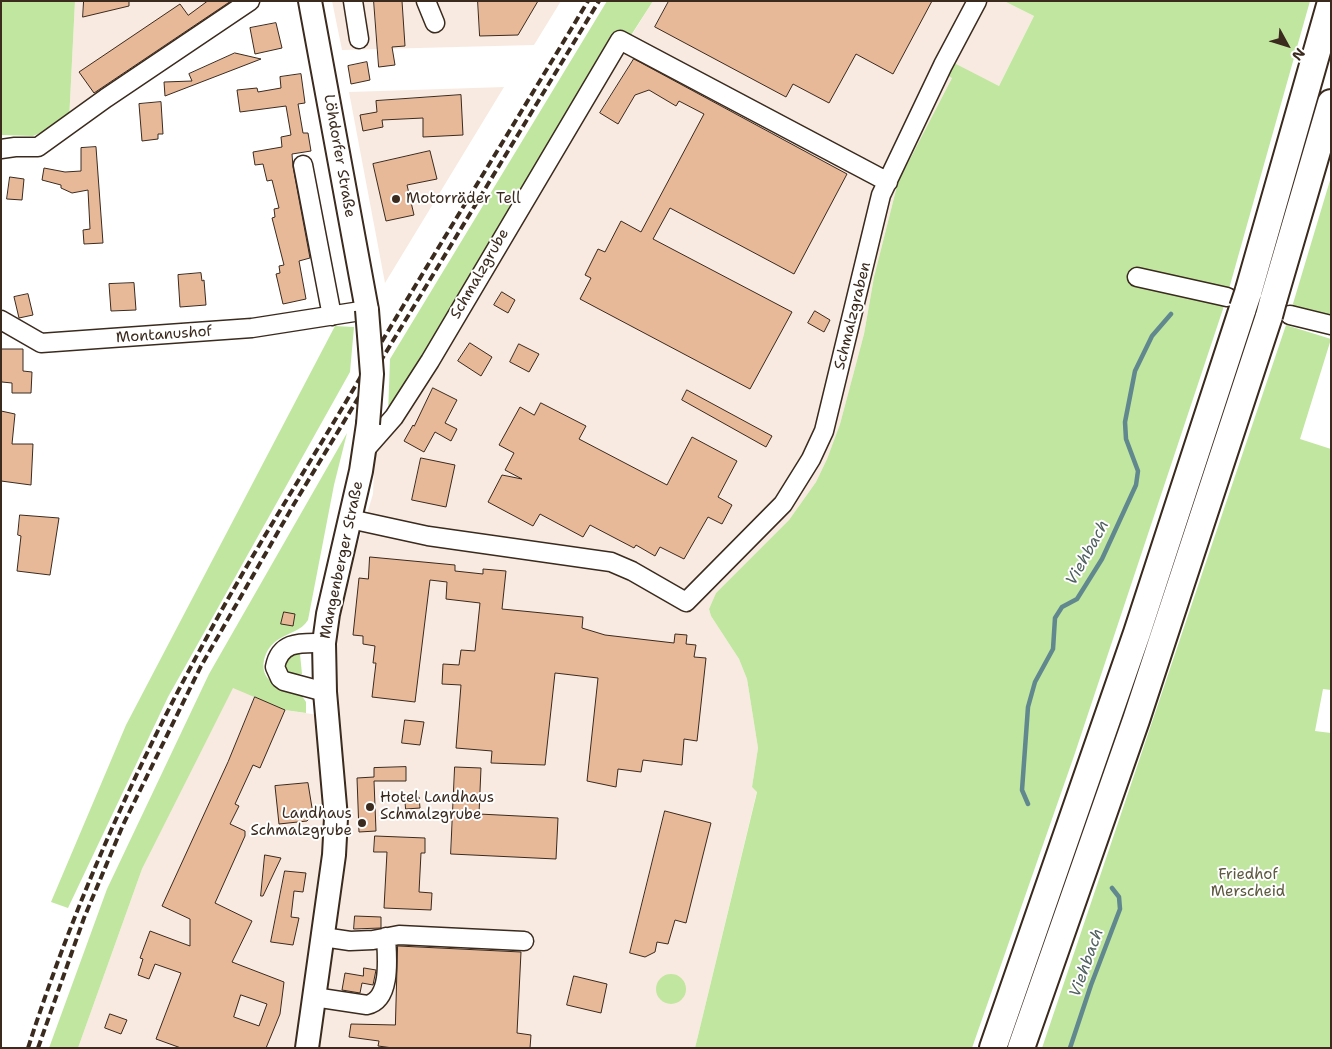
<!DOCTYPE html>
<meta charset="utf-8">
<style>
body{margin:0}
#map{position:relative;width:1332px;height:1049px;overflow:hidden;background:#fff;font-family:"Shantell Sans",sans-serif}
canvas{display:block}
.frame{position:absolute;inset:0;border:2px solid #3b2a1e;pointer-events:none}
.north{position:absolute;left:1262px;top:20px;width:50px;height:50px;-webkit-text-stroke:4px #fff;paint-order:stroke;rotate:129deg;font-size:14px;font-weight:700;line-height:20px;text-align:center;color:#3b2a1e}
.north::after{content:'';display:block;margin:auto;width:18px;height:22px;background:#3b2a1e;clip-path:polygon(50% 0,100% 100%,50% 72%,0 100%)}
</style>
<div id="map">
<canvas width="1332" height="1049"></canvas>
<div class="frame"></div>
<div class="north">N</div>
</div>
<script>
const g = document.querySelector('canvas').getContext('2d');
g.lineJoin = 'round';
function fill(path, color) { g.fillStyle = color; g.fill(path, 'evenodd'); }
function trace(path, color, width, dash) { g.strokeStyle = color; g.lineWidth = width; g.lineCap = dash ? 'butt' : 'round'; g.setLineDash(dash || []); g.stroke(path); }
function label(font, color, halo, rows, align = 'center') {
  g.font = font + ' "Shantell Sans",sans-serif'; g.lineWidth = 4; g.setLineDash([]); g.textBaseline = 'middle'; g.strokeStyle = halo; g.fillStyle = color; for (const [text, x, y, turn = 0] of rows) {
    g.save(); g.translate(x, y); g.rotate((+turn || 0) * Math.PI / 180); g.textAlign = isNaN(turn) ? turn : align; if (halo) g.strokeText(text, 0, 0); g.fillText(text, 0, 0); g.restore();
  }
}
const built = new Path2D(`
 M 75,1 L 244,1 L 69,121 Z
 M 332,1 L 561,1 L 534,45 L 342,50 Z
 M 653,1 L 1004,1 L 1034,16 L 999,86 L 954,64 L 952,78 L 898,182 L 874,277 L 864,334 L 840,424 L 827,459 L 816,482 L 789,520 L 716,593 L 709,609 L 711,616 L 739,659 L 747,679 L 758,748 L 752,787 L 757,791 L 695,1048 L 78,1048 L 142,869 L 233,687 L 285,710 L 338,718 L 337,626 L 355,553 L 373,494 L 375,447 Z
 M 504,87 L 385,283 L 349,92 Z`);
const green = new Path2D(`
 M 1,1 L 75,1 L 69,121 L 33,136 L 1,135 Z
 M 607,1 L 653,1 L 388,415 L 390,359 Z
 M 1004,1 L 1310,1 L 1225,303 L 1074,756 L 972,1048 L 695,1048 L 757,792 L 752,787 L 758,748 L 747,679 L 739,659 L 711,616 L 709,609 L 716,593 L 789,520 L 816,482 L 827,459 L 840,424 L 864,334 L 874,277 L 898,182 L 952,78 L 947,75 L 954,63 L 999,86 L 1034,16 Z
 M 1331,177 L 1331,316 L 1292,307 Z
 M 1286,325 L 1331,339 L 1300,439 L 1331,449 L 1331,690 L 1323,689 L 1315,731 L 1331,733 L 1331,1048 L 1042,1048 Z
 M 335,326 L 354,327 L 350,372 L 168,697 L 68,908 L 51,902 L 126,725 Z
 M 347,433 L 334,485 L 308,620 C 301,631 290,632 279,639 C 271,644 266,651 264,660 C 259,685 286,688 302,696 L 306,702 L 306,713 L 285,710 L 233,688 L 142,869 L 78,1048 L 49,1048 L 107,889 L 209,674 Z
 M 297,653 L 300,654 L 302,674 L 288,674 C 281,663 284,655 297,653 Z
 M656 989a15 15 0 1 1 30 0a15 15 0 1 1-30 0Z`);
const stream = new Path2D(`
 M 1028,804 L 1022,790 L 1028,707 L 1035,682 L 1053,649 L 1055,618 L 1062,607 L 1077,599 L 1102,559 L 1136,485 L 1138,471 L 1126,439 L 1125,422 L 1135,371 L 1152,336 L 1171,314
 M 1070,1048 L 1091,985 L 1120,909 L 1119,897 L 1112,888`);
const building = new Path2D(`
 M 84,1 L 129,1 L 129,6 L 83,17 Z
 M 208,1 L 231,1 L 94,93 L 79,72 L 180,4 L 188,15 Z
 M 374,1 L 402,1 L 405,46 L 392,47 L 395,65 L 379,67 Z
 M 478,1 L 538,1 L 518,35 L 480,36 Z
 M 669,1 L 932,1 L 893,74 L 856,54 L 829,103 L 793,84 L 786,97 L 655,27 Z
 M 276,23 L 282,48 L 255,54 L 250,28 Z
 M 235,53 L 261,59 L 165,96 L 164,82 L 192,81 L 189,74 Z
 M 634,59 L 847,174 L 794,274 L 670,208 L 653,239 L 792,312 L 750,389 L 580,299 L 591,278 L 585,275 L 598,249 L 605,252 L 621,221 L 641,232 L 704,114 L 679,101 L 676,106 L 649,90 L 635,95 L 618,124 L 600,113 Z
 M 367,62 L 370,80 L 351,84 L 348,66 Z
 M 301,74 L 305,103 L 298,104 L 303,133 L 308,133 L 311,151 L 292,154 L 293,167 L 310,258 L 299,261 L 306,299 L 283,304 L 276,274 L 280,273 L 279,266 L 284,265 L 272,218 L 275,217 L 274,209 L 279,208 L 272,180 L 267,181 L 263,164 L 255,165 L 253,152 L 282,147 L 281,137 L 291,135 L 286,106 L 240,112 L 237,90 L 257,88 L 258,92 L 281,88 L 280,77 Z
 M 461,95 L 463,135 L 423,137 L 423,118 L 382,120 L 383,127 L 363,131 L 360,115 L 377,112 L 376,101 Z
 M 161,102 L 163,134 L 158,134 L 158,139 L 142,141 L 139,104 Z
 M 96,147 L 103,243 L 84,244 L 83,230 L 90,229 L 88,190 L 72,193 L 61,188 L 61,185 L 42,180 L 44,168 L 65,172 L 81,171 L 81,148 Z
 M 430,151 L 437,179 L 407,185 L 414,215 L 386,221 L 373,164 Z
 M 10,177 L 24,179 L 22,200 L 7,199 Z
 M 201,273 L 202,281 L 204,280 L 206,305 L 180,307 L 178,275 Z
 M 134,283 L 136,310 L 111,311 L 109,284 Z
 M 502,292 L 515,300 L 508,313 L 494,305 Z
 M 28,294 L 33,315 L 19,318 L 14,297 Z
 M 815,311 L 830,320 L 824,332 L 808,323 Z
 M 470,343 L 492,357 L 481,376 L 458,361 Z
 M 519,344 L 539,354 L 529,372 L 510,362 Z
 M 1,349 L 23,349 L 23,371 L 32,372 L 31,393 L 12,393 L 12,383 L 2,382 Z
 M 433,388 L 457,400 L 445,423 L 457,429 L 451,441 L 435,432 L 424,452 L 404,441 L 413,425 L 414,426 Z
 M 687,390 L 772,436 L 766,447 L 682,400 Z
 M 541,403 L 586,426 L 579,439 L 667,485 L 692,437 L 737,461 L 718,497 L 732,505 L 722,524 L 708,517 L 684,559 L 660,547 L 655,556 L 636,545 L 634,548 L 590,525 L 583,537 L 540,514 L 533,526 L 488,502 L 502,475 L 522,479 L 505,470 L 514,453 L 499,445 L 520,407 L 534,415 Z
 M 1,411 L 15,414 L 12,444 L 33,444 L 31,485 L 1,481 Z
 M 421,458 L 455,465 L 446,507 L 412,500 Z
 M 20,515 L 59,518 L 50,575 L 17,571 L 21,536 L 18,535 Z
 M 370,557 L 455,565 L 455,571 L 483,574 L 483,569 L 506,571 L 502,609 L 583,617 L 582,628 L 605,635 L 674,643 L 675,634 L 687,635 L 686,644 L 696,645 L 694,657 L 706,658 L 697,741 L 684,739 L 682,765 L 643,760 L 641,772 L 618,769 L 616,787 L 587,781 L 598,678 L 555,673 L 545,765 L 491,763 L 492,751 L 456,748 L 461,685 L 442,684 L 443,664 L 459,665 L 461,650 L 475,651 L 480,603 L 446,599 L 447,582 L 430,580 L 415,702 L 372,697 L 376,663 L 373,663 L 375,646 L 363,644 L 363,636 L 353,635 L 359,578 L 368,579 Z
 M 284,612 L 295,614 L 293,626 L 281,624 Z
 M 255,697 L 285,710 L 260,768 L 253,765 L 235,804 L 239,806 L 230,824 L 245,831 L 245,836 L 215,903 L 252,921 L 232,962 L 284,982 L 280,1014 L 266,1048 L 181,1048 L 156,1039 L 181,973 L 155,964 L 149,979 L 138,975 L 143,959 L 140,958 L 150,931 L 190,946 L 190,919 L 162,906 L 228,762 ZM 241,995 L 267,1004 L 259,1026 L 234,1017 Z
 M 405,720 L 424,722 L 420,745 L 402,743 Z
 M 406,767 L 406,781 L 374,781 L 376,831 L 359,832 L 357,778 L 374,777 L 374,768 Z
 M 455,767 L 481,768 L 479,814 L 558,818 L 556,859 L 451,854 Z
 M 308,783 L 313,814 L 307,821 L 279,824 L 275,786 Z
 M 405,797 L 419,797 L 420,808 L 406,809 Z
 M 665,811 L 711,823 L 686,923 L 675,920 L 668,944 L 657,942 L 655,952 L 645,957 L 630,953 Z
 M 375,836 L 425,838 L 425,853 L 421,853 L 419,892 L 432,893 L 431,910 L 384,908 L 387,852 L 374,852 Z
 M 265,855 L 281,858 L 263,896 L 261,896 Z
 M 285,871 L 306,873 L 303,892 L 294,891 L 291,917 L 299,918 L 293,945 L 271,942 Z
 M 355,916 L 381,917 L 381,928 L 354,929 Z
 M 398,946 L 521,952 L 517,1033 L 531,1035 L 530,1048 L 393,1048 L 378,1046 L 379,1041 L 349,1037 L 351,1024 L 395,1025 Z
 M 364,968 L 376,970 L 373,985 L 362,983 L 360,993 L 342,990 L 345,973 L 363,976 Z
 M 574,976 L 607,984 L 601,1013 L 567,1005 Z
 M 110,1014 L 127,1020 L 121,1034 L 105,1028 Z`);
const minor = new Path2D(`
 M 353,1 L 359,39
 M 426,1 L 435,23
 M 1,149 L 15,147 L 38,147 L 106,98 L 250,1
 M 303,165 L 332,316
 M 1137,277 L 1227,297
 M 1290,315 L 1331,325
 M 1,320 L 41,343 L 252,328 L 367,310
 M 364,451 L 394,417 L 430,361 L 620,40 L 888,182
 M 350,519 L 428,536 L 611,562 L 632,571 L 686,602 L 783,504 L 811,459 L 824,431 L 881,195 L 943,65 L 977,1
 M 324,643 C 302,643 280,640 275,667 L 280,678 L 284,681 L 325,692
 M 323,937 L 350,941 L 373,940 L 399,935 L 524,941
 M 314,997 L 367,1005 C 392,1000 387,956 386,937`);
const major = new Path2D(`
 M 310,1 L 367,310
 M 307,1048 L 334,855 L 336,818 L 325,692 L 324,643 L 328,614 L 361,471 L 368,424`);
const highway = new Path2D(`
 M 1248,293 L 1331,2
 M 1273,301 L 1331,103
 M 993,1048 L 1137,633 L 1243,308
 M 1021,1048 L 1136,720 L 1269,316`);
const rail = new Path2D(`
 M 28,1048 C 74,905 135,768 207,637 C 251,555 302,476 350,395 C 428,263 509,133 588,1
 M 38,1048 L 84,918 L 123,825 L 201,666 L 294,504 L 599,1`);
const majorBridge = new Path2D(`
 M 367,310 L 372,374 L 368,424`);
const highwayBridge = new Path2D(`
 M 1243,308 L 1248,293
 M 1269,316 L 1273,301`);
const markers = [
 [396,199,5,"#3b2a1e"],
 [370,807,5,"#3b2a1e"],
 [362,823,5,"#3b2a1e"]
];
const streetNames = [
 ["Löhdorfer Straße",339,156,80],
 ["Schmalzgrube",480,274,-60],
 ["Schmalzgraben",853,316,-76],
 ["Montanushof",164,335,-4],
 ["Mangenberger Straße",342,560,-78]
];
const poiNames = [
 ["Motorräder Tell",406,199],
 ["Hotel Landhaus",380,798],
 ["Schmalzgrube",380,815],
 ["Landhaus",352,814,"right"],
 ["Schmalzgrube",352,831,"right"]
];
const parkNames = [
 ["Friedhof",1248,875],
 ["Merscheid",1248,892]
];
const waterNames = [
 ["Viehbach",1088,553,-61],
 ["Viehbach",1087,963,-70]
];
fill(built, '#f8eae0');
fill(green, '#c1e6a0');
trace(stream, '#61888e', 4.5);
fill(building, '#e8b998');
trace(building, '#3b2a1e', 1);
trace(minor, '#3b2a1e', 21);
trace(major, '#3b2a1e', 26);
trace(highway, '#3b2a1e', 30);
trace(minor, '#fff', 18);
trace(major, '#fff', 22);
trace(highway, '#fff', 26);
trace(rail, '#3b2a1e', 4, [8, 4]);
trace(majorBridge, '#3b2a1e', 26, []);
trace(highwayBridge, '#3b2a1e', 30, []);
trace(majorBridge, '#fff', 22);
trace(highwayBridge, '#fff', 26);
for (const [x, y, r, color] of markers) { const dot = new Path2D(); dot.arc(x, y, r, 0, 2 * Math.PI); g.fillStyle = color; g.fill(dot); trace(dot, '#fff', 2); }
label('15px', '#3b2a1e', '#fff', streetNames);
label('15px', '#3b2a1e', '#fff', poiNames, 'left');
label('15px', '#5c593e', '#fff', parkNames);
label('italic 16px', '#51615f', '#fff', waterNames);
</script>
